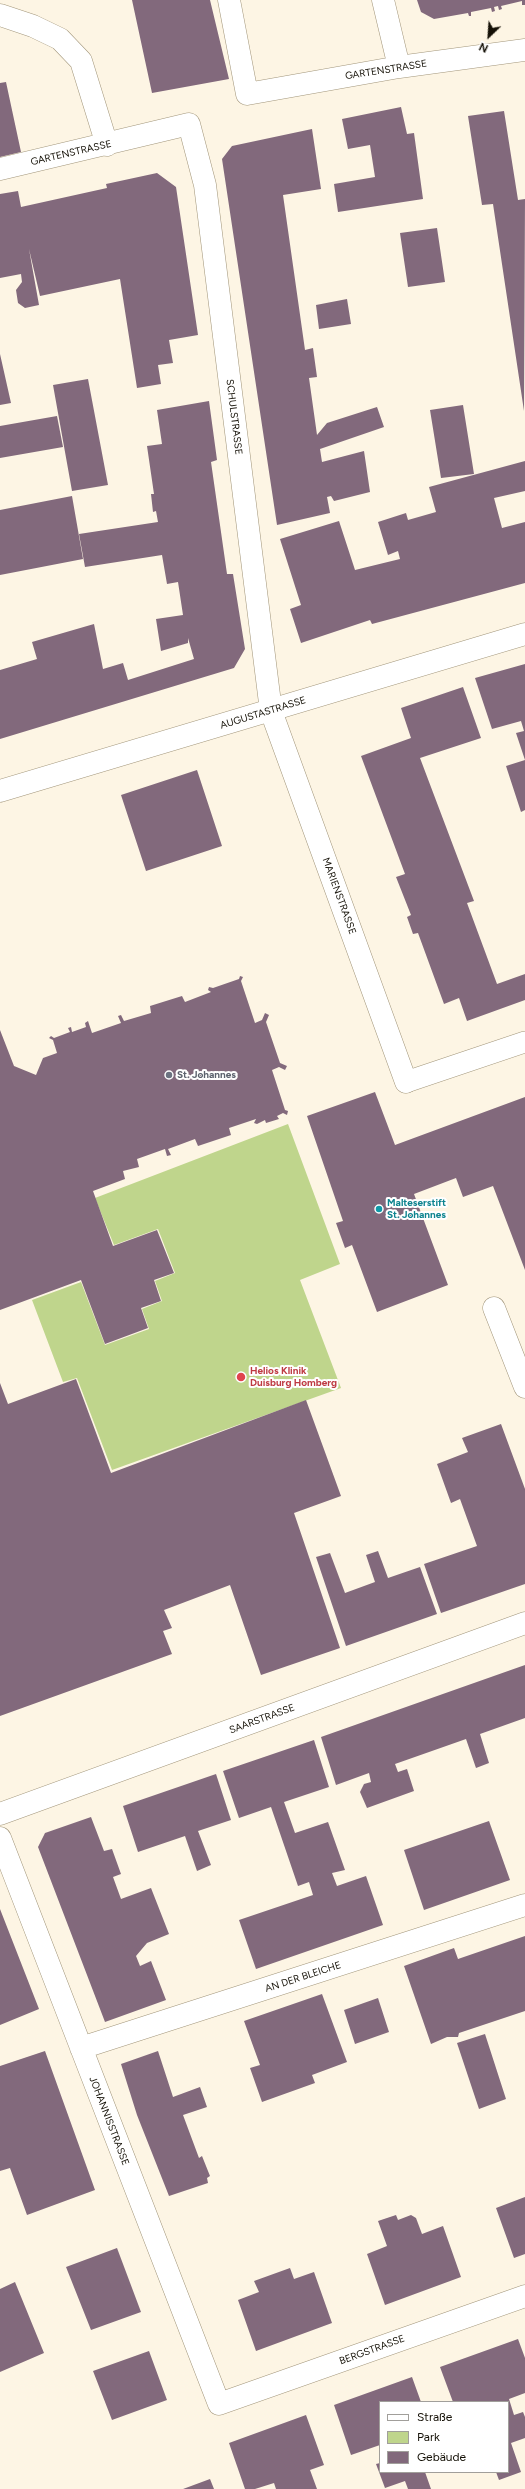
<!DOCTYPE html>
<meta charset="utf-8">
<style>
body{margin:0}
#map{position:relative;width:525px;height:2489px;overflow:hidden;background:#fdf5e4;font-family:Figtree,sans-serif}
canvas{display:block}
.legend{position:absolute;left:379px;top:2401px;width:130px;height:72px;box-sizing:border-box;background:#fff;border:1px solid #a19f9b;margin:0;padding:5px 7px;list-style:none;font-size:12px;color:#141006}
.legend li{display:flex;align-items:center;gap:8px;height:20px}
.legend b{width:20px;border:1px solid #a19f9b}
.north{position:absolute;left:469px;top:16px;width:40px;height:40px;-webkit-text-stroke:3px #fff;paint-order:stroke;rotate:205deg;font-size:11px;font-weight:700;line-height:16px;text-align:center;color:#141006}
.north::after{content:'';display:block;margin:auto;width:14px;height:18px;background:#141006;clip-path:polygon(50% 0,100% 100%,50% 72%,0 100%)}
</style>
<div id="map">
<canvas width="525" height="2489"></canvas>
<ul class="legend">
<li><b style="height:5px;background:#fff"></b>Straße</li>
<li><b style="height:11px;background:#bfd58c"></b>Park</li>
<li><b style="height:11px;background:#82697c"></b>Gebäude</li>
</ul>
<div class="north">N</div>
</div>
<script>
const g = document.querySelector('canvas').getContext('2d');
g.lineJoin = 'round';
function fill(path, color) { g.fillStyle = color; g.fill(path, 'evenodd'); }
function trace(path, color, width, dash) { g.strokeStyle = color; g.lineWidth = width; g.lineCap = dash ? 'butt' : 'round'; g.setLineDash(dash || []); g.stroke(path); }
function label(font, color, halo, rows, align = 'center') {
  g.font = font + ' Figtree,sans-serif'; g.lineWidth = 4; g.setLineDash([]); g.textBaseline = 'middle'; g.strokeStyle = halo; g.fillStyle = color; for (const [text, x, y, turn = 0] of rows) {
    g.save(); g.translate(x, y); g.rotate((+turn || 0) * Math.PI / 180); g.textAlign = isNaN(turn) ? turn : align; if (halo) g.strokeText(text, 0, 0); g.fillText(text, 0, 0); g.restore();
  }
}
const green = new Path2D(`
 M 288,1124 L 340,1264 L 300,1280 L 341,1388 L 112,1470 L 77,1378 L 63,1382 L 32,1300 L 81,1282 L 105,1345 L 149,1329 L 142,1309 L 162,1301 L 155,1281 L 175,1273 L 158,1229 L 114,1245 L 95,1198 Z`);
const building = new Path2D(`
 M 132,0 L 210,0 L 229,79 L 152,93 Z
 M 417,0 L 525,0 L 525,5 L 522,5 L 522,1 L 501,6 L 502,9 L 499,10 L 498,6 L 494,7 L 495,11 L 492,12 L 491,8 L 471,12 L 471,16 L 469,16 L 468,13 L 434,19 L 421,12 Z
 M 6,82 L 21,152 L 0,157 L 0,83 Z
 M 401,107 L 407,134 L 414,133 L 423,199 L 338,212 L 334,184 L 375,177 L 370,145 L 348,149 L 342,119 Z
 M 504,111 L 518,200 L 525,199 L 524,411 L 493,204 L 482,205 L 468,116 Z
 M 312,129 L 321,189 L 283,195 L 305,350 L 313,348 L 317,377 L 309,378 L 317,435 L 327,423 L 377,407 L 384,427 L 320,449 L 322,462 L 364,451 L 370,492 L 334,501 L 331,496 L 327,497 L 330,513 L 277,525 L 222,159 L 232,146 Z
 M 157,173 L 176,187 L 198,335 L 169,340 L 173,363 L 158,365 L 161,384 L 137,388 L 120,279 L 40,296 L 29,249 L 39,305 L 25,308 L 18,303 L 16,290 L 22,282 L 21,274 L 0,278 L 0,194 L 18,191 L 21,207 L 107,188 L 106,184 Z
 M 437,228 L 445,282 L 408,287 L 400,233 Z
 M 347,299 L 351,324 L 319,329 L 316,305 Z
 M 0,354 L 11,403 L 0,405 Z
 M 88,379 L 108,485 L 72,491 L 53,385 Z
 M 209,401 L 217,460 L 211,462 L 227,574 L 233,574 L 245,649 L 234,668 L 0,739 L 0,670 L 37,659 L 32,642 L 94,624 L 103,669 L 123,663 L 128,680 L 194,659 L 188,638 L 188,643 L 161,651 L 156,619 L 183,615 L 178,582 L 167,584 L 162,555 L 85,567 L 79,534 L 158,522 L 156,511 L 153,512 L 151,494 L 154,494 L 147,446 L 162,444 L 157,410 Z
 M 463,405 L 474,474 L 441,478 L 430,410 Z
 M 57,416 L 63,447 L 0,458 L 0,426 Z
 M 525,461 L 525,491 L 494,498 L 502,528 L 525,522 L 525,583 L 372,624 L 370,620 L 301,643 L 290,609 L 301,605 L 280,539 L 339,521 L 355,570 L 400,559 L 398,551 L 388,555 L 378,522 L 406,513 L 408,520 L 436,512 L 429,487 Z
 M 72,496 L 83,559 L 0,575 L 0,510 Z
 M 525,664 L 525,760 L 516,733 L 524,731 L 521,721 L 492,729 L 475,678 Z
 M 463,687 L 481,738 L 420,758 L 474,901 L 467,903 L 497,984 L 525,974 L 525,1000 L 467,1021 L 459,998 L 444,1004 L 418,933 L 413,934 L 407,917 L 411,915 L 396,877 L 405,874 L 361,756 L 411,738 L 401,708 Z
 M 525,760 L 525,810 L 521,812 L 506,766 Z
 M 197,770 L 222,846 L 146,871 L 121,795 Z
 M 240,976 L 243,977 L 241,981 L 255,1023 L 262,1020 L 265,1013 L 269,1015 L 266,1022 L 280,1063 L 287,1066 L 285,1070 L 279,1067 L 272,1070 L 285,1110 L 288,1111 L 287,1115 L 283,1113 L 277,1116 L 279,1119 L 266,1123 L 265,1120 L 257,1124 L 254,1123 L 256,1119 L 229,1128 L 231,1135 L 198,1146 L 195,1139 L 168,1149 L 171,1155 L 167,1156 L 165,1149 L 137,1159 L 139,1167 L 123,1171 L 125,1179 L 93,1191 L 113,1246 L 157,1230 L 174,1273 L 154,1280 L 161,1301 L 141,1308 L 148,1328 L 105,1344 L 81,1280 L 0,1310 L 0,1030 L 14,1066 L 36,1075 L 43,1058 L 57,1053 L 53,1040 L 49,1038 L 51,1036 L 54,1038 L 70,1032 L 68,1028 L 71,1027 L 72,1032 L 86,1027 L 85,1023 L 88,1021 L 92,1033 L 121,1023 L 118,1016 L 121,1015 L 124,1021 L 151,1013 L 150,1006 L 182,996 L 185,1002 L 211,992 L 208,990 L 209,987 L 213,988 L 239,979 Z
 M 375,1092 L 395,1145 L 525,1097 L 525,1270 L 493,1186 L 463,1197 L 456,1178 L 414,1194 L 448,1285 L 377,1312 L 352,1245 L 345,1248 L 336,1223 L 343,1221 L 307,1116 Z
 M 76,1379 L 111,1473 L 306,1400 L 341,1496 L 294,1513 L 340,1648 L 261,1675 L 230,1585 L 164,1610 L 172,1628 L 163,1631 L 172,1654 L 0,1716 L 0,1383 L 8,1404 Z
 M 501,1424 L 525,1489 L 525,1584 L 441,1613 L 424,1564 L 477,1546 L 460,1499 L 451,1503 L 437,1464 L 468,1452 L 462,1438 Z
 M 378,1551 L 388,1578 L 420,1567 L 437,1614 L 346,1646 L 316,1557 L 330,1553 L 345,1593 L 375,1582 L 366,1555 Z
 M 525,1665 L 525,1718 L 480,1734 L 489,1763 L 476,1768 L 466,1739 L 395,1764 L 398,1772 L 407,1769 L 414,1791 L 367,1808 L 360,1792 L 364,1784 L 371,1782 L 369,1773 L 336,1785 L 321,1737 Z
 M 314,1740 L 329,1787 L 284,1802 L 295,1833 L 328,1822 L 345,1870 L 332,1873 L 337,1886 L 366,1876 L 383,1925 L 256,1969 L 239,1920 L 313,1895 L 309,1882 L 298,1886 L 271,1807 L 239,1818 L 223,1771 Z
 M 216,1774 L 231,1820 L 198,1831 L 211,1865 L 197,1871 L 185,1836 L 138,1852 L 123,1806 Z
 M 91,1817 L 104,1851 L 112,1849 L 121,1874 L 113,1877 L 121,1899 L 151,1888 L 169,1934 L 147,1943 L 136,1956 L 140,1966 L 151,1961 L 166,2000 L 105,2022 L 38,1847 L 45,1833 Z
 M 489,1821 L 510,1880 L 424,1910 L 404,1850 Z
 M 0,1909 L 39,2009 L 0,2025 Z
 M 525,1936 L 525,2011 L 459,2033 L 458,2037 L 447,2037 L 431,2044 L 404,1966 L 454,1948 L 458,1959 Z
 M 322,1994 L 347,2062 L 312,2075 L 315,2083 L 262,2102 L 250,2068 L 260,2065 L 244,2021 Z
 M 378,1998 L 389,2032 L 355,2044 L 344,2010 Z
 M 485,2034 L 506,2099 L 479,2109 L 457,2043 Z
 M 45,2051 L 95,2190 L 27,2215 L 10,2168 L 0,2171 L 0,2066 Z
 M 158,2051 L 173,2097 L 200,2087 L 207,2107 L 183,2115 L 199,2158 L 202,2156 L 210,2176 L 207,2178 L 208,2183 L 169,2196 L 137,2115 L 121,2064 Z
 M 525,2197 L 525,2254 L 514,2258 L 496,2208 Z
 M 396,2215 L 398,2220 L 411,2215 L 416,2218 L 422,2234 L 443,2226 L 461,2277 L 385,2305 L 367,2254 L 387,2246 L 378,2221 Z
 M 117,2248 L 141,2312 L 91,2330 L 66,2267 Z
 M 290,2268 L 294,2279 L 314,2272 L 332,2323 L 256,2351 L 238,2300 L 259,2292 L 254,2281 Z
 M 15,2282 L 44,2353 L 0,2372 L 0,2289 Z
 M 518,2339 L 525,2358 L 525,2393 L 509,2399 L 514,2415 L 523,2412 L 525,2417 L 525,2438 L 511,2443 L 521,2472 L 499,2480 L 496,2472 L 508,2472 L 508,2402 L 453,2402 L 440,2367 Z
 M 149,2351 L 167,2400 L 112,2420 L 93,2371 Z
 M 412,2377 L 421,2402 L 380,2402 L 380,2445 L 351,2455 L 334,2405 Z
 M 306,2415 L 324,2465 L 310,2470 L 317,2489 L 276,2489 L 274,2483 L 255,2489 L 245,2489 L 229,2443 Z
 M 380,2463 L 380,2472 L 425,2472 L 431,2489 L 408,2489 L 405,2481 L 385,2488 L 376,2464 Z
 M 210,2479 L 214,2489 L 183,2489 Z`);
const service = new Path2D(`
 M 406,1082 L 525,1042`);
const minor = new Path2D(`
 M 229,0 L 247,94 L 399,67 L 525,50
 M 383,0 L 399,67
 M 0,15 L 33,26 L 60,39 L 81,61 L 107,145
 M 0,169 L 189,124 L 205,185 L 271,711 L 406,1082
 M 494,1308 L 525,1387
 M 0,1814 L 525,1623
 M 0,1838 L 219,2404 L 525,2296
 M 81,2048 L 525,1905`);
const tertiary = new Path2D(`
 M 0,791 L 525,634`);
const markers = [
 [169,1075,4,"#6b7280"],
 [379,1209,4,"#0f9aa8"],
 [241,1377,5,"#e0444e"]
];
const streetNames = [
 ["GARTENSTRASSE",386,70,-9],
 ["GARTENSTRASSE",71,153,-13],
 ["SCHULSTRASSE",234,417,83],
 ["AUGUSTASTRASSE",263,713,-17],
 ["MARIENSTRASSE",339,896,70],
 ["SAARSTRASSE",262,1719,-20],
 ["AN DER BLEICHE",303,1977,-18],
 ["JOHANNISSTRASSE",109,2121,69],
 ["BERGSTRASSE",372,2350,-20]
];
const worshipNames = [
 ["St. Johannes",177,1075]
];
const cultureNames = [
 ["Malteserstift",387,1203],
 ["St. Johannes",387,1215]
];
const healthNames = [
 ["Helios Klinik",250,1371],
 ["Duisburg Homberg",250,1383]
];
fill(green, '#bfd58c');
fill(building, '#82697c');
trace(service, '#a2967b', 22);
trace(minor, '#a2967b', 23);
trace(tertiary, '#a2967b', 23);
trace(service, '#fff', 21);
trace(minor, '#fff', 22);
trace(tertiary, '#fff', 22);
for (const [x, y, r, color] of markers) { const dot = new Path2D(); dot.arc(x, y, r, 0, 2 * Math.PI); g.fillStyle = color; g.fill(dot); trace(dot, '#fff', 1.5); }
label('10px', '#141006', '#fff', streetNames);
label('bold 10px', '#5b616d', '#fff', worshipNames, 'left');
label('bold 10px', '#0d838f', '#fff', cultureNames, 'left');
label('bold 10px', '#be3a42', '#fff', healthNames, 'left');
</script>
